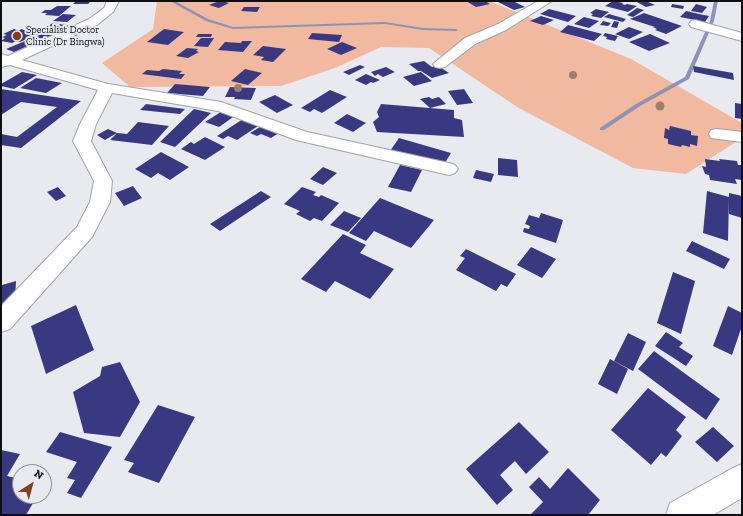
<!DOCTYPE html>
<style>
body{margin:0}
#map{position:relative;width:743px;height:516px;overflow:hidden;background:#e9eaf0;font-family:"Zilla Slab",serif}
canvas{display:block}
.frame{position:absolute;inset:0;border:2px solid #0f0f11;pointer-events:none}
.north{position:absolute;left:12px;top:464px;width:40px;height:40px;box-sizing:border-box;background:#e9eaf0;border:1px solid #929297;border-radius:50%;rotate:36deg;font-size:11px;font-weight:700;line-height:16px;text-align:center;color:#0f0f11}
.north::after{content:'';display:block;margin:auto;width:14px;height:18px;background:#853f18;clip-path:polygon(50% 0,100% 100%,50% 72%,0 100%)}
</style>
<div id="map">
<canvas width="743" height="516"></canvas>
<div class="frame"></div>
<div class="north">N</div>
</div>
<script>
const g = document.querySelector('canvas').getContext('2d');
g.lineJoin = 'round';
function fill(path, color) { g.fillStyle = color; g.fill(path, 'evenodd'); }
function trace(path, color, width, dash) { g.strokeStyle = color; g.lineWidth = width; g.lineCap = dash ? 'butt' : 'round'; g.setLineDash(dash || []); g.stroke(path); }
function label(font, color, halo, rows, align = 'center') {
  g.font = font + ' "Zilla Slab",serif'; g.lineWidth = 4; g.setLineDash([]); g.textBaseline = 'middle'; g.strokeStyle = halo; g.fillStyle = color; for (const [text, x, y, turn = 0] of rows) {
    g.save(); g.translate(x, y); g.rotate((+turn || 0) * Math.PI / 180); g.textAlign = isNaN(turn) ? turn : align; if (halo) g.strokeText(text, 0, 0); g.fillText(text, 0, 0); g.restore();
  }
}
const green = new Path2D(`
 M 157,1 L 489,1 L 631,59 L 742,123 L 742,138 L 686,174 L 633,168 L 517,107 L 429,48 L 381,47 L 335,68 L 281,86 L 130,87 L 102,63 L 153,29 Z`);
const stream = new Path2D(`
 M 170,1 L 175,1 L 208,19 L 233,27 L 385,22 L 423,28 L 456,29 L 458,30 L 456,31 L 423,30 L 385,24 L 233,29 L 206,21 Z
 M 714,1 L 718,1 L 714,21 L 689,79 L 640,106 L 604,130 L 600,130 L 600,128 L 636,104 L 685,77 L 710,21 Z`);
const building = new Path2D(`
 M 76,1 L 91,1 L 88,4 L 73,4 Z
 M 219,1 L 221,1 L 229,3 L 219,8 L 209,5 Z
 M 466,1 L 485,1 L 490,4 L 476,7 Z
 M 496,1 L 513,1 L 525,7 L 514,10 Z
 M 613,1 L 623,3 L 622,4 L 625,5 L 627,4 L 637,6 L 628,12 L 605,6 Z
 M 635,1 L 646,1 L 655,5 L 646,7 Z
 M 672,4 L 684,6 L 683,9 L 671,7 Z
 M 696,4 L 707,7 L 702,13 L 691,11 Z
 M 57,6 L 71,6 L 59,16 L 45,15 L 47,13 L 41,13 L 45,10 L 51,10 Z
 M 244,7 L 260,7 L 257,12 L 241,11 Z
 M 637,8 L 644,10 L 633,17 L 627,15 Z
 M 549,9 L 576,16 L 568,22 L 540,14 Z
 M 596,9 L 609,12 L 601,18 L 591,16 L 593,14 L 590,13 Z
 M 686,11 L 699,14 L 709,16 L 705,22 L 680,17 Z
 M 644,13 L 682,26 L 666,34 L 655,30 L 657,29 L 653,27 L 655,27 L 630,19 Z
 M 63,14 L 76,15 L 67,22 L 53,21 Z
 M 609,14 L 626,19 L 623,22 L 604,17 Z
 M 541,16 L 554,20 L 543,25 L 530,21 Z
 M 584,17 L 599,21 L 589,28 L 574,24 Z
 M 603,21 L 611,23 L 608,26 L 600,25 Z
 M 614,21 L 619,22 L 617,28 L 611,27 Z
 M 53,23 L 71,26 L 61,31 L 43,29 Z
 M 568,25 L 602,34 L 594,41 L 560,32 Z
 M 34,27 L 45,30 L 39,33 L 27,30 Z
 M 629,27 L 643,32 L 629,39 L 615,34 Z
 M 14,29 L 19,31 L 21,29 L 38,34 L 20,42 L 16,41 L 12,43 L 1,41 L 5,38 L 2,37 L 7,35 L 3,34 Z
 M 164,29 L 184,32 L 168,45 L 147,42 Z
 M 49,31 L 58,33 L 14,52 L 6,49 Z
 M 312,33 L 342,35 L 339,42 L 308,39 Z
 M 605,33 L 618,36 L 615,41 L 606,39 L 607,37 L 603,36 Z
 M 198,34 L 212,34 L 211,37 L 196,37 Z
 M 650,34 L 670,43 L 649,51 L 629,42 Z
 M 201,38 L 214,38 L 208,47 L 194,46 Z
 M 242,41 L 252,41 L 243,52 L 218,50 L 225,42 L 241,43 Z
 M 342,42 L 357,48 L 341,55 L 327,49 Z
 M 263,46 L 286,49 L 273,62 L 261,60 L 264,57 L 253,55 Z
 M 187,48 L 198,49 L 196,51 L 199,52 L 188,58 L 176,56 Z
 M 424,61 L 432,67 L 437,65 L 449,73 L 432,78 L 421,71 L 418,71 L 409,64 Z
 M 360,65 L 365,67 L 349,75 L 343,72 Z
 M 693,66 L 733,73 L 734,80 L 694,72 Z
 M 386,67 L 395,72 L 383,77 L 378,74 L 375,76 L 371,72 Z
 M 163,69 L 182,71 L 179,74 L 185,74 L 181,79 L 142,74 L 147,70 L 159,71 Z
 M 245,69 L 262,73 L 248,85 L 231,81 Z
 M 22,72 L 37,75 L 14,89 L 1,86 L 1,84 Z
 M 421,72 L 432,81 L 414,86 L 403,77 Z
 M 366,74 L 380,80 L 373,83 L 371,82 L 366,85 L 355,80 Z
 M 36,78 L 62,83 L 46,93 L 20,88 Z
 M 175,84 L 210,87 L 203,96 L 167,93 Z
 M 230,87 L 256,88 L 251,100 L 234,99 L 235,97 L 225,97 Z
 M 1,89 L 81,101 L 21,148 L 1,145 L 1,134 L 17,137 L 57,107 L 21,102 L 1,115 Z
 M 464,89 L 473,103 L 457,105 L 448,91 Z
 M 330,90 L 347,97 L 322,113 L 314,109 L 310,112 L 301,108 Z
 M 275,95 L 293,105 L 277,113 L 259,102 Z
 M 429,97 L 432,99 L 439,97 L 446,104 L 430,108 L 420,99 Z
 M 735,103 L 742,104 L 742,119 L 735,118 Z
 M 146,104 L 185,109 L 180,114 L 140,110 Z
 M 381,104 L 454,110 L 454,118 L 462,120 L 464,137 L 377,132 L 373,122 L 379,117 L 377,112 Z
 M 194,109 L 211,113 L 175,147 L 160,142 Z
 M 224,110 L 236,115 L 219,127 L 205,122 Z
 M 347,114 L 366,123 L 353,132 L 334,123 Z
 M 243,119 L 261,124 L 237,140 L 228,136 L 223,139 L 217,136 Z
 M 138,122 L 169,126 L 152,145 L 110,140 L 117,133 L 105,140 L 97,135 L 108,129 L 117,133 L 127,134 Z
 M 265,124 L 282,131 L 271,138 L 261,134 L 257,136 L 250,133 Z
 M 670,126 L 691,131 L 691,135 L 698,136 L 697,146 L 690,144 L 690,147 L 682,145 L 681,147 L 668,144 L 668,139 L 664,138 L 665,128 L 669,130 Z
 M 205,137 L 225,147 L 205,160 L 181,149 L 191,142 L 194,144 Z
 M 399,138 L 451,153 L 443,166 L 390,151 Z
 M 161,152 L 189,167 L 170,180 L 158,173 L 151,178 L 135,169 Z
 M 498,158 L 517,160 L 518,177 L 498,175 Z
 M 705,159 L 720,161 L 719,159 L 737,161 L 738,165 L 742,165 L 742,180 L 735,179 L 737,184 L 710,180 L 709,175 L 705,174 L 702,166 L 706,167 Z
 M 400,165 L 422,170 L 411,192 L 388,187 Z
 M 323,167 L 337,173 L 323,185 L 310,179 Z
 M 476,170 L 494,174 L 491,182 L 473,178 Z
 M 133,186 L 142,198 L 124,206 L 115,193 Z
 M 58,187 L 66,196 L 56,201 L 47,192 Z
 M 302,187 L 316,192 L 313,195 L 319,197 L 321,195 L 339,203 L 322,221 L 314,218 L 310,221 L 296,214 L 300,211 L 284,204 Z
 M 261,191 L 271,197 L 220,231 L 210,224 Z
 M 707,191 L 729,197 L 729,193 L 742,196 L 742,218 L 729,214 L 729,199 L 728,241 L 703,233 Z
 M 380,198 L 434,220 L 411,248 L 374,231 L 366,241 L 349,233 Z
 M 344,211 L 361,218 L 348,232 L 330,225 Z
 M 541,213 L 563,220 L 556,243 L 523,232 L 524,228 L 529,229 L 530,226 L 525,224 L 529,215 L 539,218 Z
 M 343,234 L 366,245 L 360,253 L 394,269 L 370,299 L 335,281 L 326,292 L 301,279 Z
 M 692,241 L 730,259 L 724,269 L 686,251 Z
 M 531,247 L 556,259 L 542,278 L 517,265 Z
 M 466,249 L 516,274 L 507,287 L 501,284 L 496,291 L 456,270 L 465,258 L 460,256 Z
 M 673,272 L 695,281 L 681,334 L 657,323 Z
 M 16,281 L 15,302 L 1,306 L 2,285 Z
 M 76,305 L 94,350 L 46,374 L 31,326 Z
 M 728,306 L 742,313 L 742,326 L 732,355 L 713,346 Z
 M 666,332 L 683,343 L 679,347 L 693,356 L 686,366 L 655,346 Z
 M 628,333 L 646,342 L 633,371 L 614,361 Z
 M 654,351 L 720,399 L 706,420 L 638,369 Z
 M 610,359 L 628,369 L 617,394 L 598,384 Z
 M 120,362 L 140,402 L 120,437 L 84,433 L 73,392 L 100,376 L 102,367 Z
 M 648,388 L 686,417 L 676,430 L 682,436 L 666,457 L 661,453 L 651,465 L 611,430 Z
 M 158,405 L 195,417 L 159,483 L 128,472 L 134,463 L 124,460 Z
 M 519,422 L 549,452 L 526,474 L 515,461 L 500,475 L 513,490 L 497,505 L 466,469 Z
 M 713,427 L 734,446 L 717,462 L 695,442 Z
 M 60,432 L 112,447 L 81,498 L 67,493 L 75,480 L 67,478 L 77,462 L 46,452 Z
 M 1,450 L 20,454 L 7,476 L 20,479 L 20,496 L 31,496 L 36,498 L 26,515 L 1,515 Z
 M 568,468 L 600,500 L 588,515 L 530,515 L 543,502 L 529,487 L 539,477 L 550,489 Z`);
const street = new Path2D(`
 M 107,1 L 119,1 L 113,12 L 97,25 L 22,60 L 108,84 L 221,102 L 307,132 L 449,163 L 455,165 L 458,169 L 455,173 L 449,175 L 296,140 L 218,111 L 112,93 L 96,124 L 91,141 L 112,181 L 110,202 L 92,237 L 10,329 L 1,332 L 1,306 L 77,227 L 90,202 L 94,181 L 73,141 L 80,124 L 98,90 L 10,65 L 1,67 L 1,54 L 8,56 L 89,19 L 104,8 Z
 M 538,1 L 552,1 L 506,30 L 475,44 L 445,67 L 440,68 L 435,67 L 433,64 L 465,38 L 498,24 Z
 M 695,20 L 742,33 L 742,41 L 691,27 L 689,24 L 691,21 Z
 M 717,129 L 742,132 L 742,142 L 711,138 L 709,134 L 711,130 Z
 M 742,464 L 742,498 L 713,515 L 666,515 L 670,503 L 731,469 Z`);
const trees = [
 [573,75,4],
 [238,88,4],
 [660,106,4.5]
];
const markers = [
 [17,36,5,"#853f18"]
];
const farPoinames = [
 ["Specialist Doctor",26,30],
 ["Clinic (Dr Bingwa)",26,42]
];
fill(green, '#f1b99f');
fill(stream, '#8e93b6');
fill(building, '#383980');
trace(street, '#a2a3a8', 2);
fill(street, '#fff');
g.fillStyle = '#9b7f70';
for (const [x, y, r] of trees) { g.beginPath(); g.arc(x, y, r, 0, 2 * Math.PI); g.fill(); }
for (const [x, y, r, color] of markers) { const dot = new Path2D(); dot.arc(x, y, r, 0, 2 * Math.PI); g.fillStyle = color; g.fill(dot); trace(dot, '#e9eaf0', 1.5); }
label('10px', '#0f0f11', '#e9eaf0', farPoinames, 'left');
</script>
